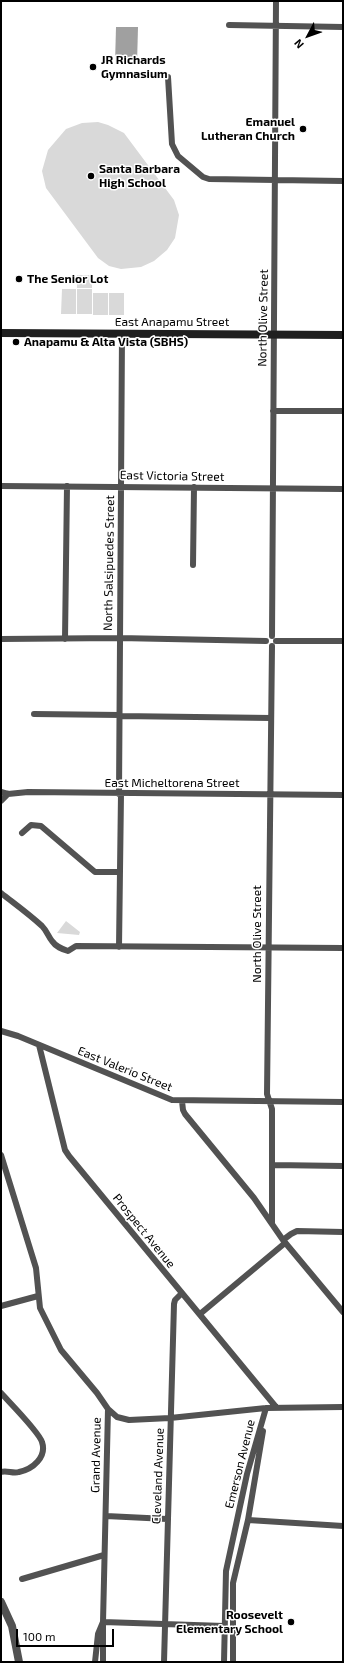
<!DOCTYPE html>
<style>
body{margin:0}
#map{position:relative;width:344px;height:1663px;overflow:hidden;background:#fff;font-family:"Exo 2",sans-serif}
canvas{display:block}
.frame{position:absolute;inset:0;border:2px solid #000;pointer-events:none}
.north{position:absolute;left:288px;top:16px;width:40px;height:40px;-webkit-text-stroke:3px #fff;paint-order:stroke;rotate:229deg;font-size:11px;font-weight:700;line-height:16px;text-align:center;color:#000}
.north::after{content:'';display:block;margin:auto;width:14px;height:18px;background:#000;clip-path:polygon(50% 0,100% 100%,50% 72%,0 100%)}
.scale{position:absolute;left:16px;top:1629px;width:98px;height:18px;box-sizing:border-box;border:2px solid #000;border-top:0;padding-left:5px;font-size:12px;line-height:14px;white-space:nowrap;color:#000;-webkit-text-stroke:3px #fff;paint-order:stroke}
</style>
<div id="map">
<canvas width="344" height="1663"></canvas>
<div class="frame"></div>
<div class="north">N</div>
<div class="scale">100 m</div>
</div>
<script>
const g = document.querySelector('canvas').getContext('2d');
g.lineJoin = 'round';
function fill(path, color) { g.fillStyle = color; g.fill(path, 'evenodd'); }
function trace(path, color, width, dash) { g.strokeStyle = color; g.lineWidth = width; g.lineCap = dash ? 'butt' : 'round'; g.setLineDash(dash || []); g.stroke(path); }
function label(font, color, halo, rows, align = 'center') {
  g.font = font + ' "Exo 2",sans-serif'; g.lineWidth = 3; g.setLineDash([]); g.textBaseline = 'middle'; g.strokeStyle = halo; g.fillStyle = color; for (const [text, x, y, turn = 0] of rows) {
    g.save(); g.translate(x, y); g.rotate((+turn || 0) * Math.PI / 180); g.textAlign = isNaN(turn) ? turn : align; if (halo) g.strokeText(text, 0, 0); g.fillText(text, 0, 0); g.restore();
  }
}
const green = new Path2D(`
 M 98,122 L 108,125 L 124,133 L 174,200 L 179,215 L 175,238 L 167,250 L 154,261 L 141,267 L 121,269 L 109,266 L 98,258 L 46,188 L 42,171 L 48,150 L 66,129 L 82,123 Z
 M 77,275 L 92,275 L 92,288 L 77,288 Z
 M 62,289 L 76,289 L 76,314 L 61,314 Z
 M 77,289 L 92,289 L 92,314 L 77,314 Z
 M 93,293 L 108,293 L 108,315 L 93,315 Z
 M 109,293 L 124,293 L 124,315 L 109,315 Z
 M 66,921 L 80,932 L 79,935 L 57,933 Z`);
const water = new Path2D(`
 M 116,27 L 138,27 L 137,64 L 115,64 Z`);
const minor = new Path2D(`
 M 229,25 L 343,27
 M 168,77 L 172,144 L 178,156 L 203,177 L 209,179 L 343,181
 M 273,411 L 343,411
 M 1,486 L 343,489
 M 193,565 L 194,487
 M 272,636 L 276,1
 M 1,639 L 119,638 L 266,641
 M 65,639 L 67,486
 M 276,641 L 343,641
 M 272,646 L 267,1094 L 272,1109 L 272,1223
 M 34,714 L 120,715
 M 120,716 L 271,718
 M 1,792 L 8,794 L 28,792 L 343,795
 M 119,794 L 122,334
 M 1,801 L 8,794
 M 22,833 L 31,825 L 41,826 L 95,872 L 119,872
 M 1,893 C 15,904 29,914 42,926 C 47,931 48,936 52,941 C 56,947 62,949 68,951 L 76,946 L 343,948
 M 119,947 L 121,794
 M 1,1031 L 18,1036 L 172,1100 L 343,1102
 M 39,1045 L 65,1150 L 69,1156 L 276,1407
 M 182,1101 L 183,1110 L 185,1114 L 254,1198 L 283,1240 L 343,1312
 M 1,1155 L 36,1268 L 40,1308 L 61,1350 L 97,1393 L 108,1409 L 103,1622 L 98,1634 L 95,1662
 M 273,1165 L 343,1166
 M 283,1240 L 291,1234 L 297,1231 L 343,1232
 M 1,1306 L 38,1296
 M 200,1314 L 285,1243
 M 1,1393 C 10,1403 39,1432 42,1442 C 47,1457 33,1469 19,1472 C 13,1474 7,1470 1,1472
 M 108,1409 L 117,1417 L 129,1420 L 170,1418 L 266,1408 L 343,1407
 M 106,1516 L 167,1519
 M 248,1520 L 343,1526
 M 22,1579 L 104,1555
 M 103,1662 L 103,1622 L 224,1626
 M 164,1662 L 174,1304 L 175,1300 L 182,1293
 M 224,1662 L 226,1571 L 247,1474 L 266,1408
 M 233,1662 L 233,1583 L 248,1520 L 263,1431`);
const tertiary = new Path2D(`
 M 1,1602 L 12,1626 L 19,1662`);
const secondary = new Path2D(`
 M 1,333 L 343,335`);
const markers = [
 [93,67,4,"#000"],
 [303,129,4,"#000"],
 [91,176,4,"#000"],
 [19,279,4,"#000"],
 [16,342,4,"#000"],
 [291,1622,4,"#000"]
];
const poiNames = [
 ["JR Richards",101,60],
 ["Gymnasium",101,74],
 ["Emanuel",295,122,"right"],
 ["Lutheran Church",295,136,"right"],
 ["Santa Barbara",99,169],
 ["High School",99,183],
 ["The Senior Lot",27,279],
 ["Anapamu & Alta Vista (SBHS)",24,342],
 ["Roosevelt",283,1615,"right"],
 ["Elementary School",283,1629,"right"]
];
const streetNames = [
 ["North Olive Street",263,318,-89],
 ["East Anapamu Street",172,322],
 ["East Victoria Street",172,476,1],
 ["North Salsipuedes Street",109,563,-89],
 ["East Micheltorena Street",172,783],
 ["North Olive Street",257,934,-90],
 ["East Valerio Street",125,1069,22],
 ["Prospect Avenue",144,1231,51],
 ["Grand Avenue",96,1455,-89],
 ["Emerson Avenue",240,1464,-76],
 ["Cleveland Avenue",158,1476,-88]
];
fill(green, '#d9d9d9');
fill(water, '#a0a0a0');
trace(minor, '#525252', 6);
trace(tertiary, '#525252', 8);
trace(secondary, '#1f1f1f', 8);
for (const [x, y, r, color] of markers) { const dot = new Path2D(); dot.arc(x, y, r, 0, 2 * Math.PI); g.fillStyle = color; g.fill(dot); trace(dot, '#fff', 1.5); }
label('bold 12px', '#000', '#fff', poiNames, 'left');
label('12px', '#000', '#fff', streetNames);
</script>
